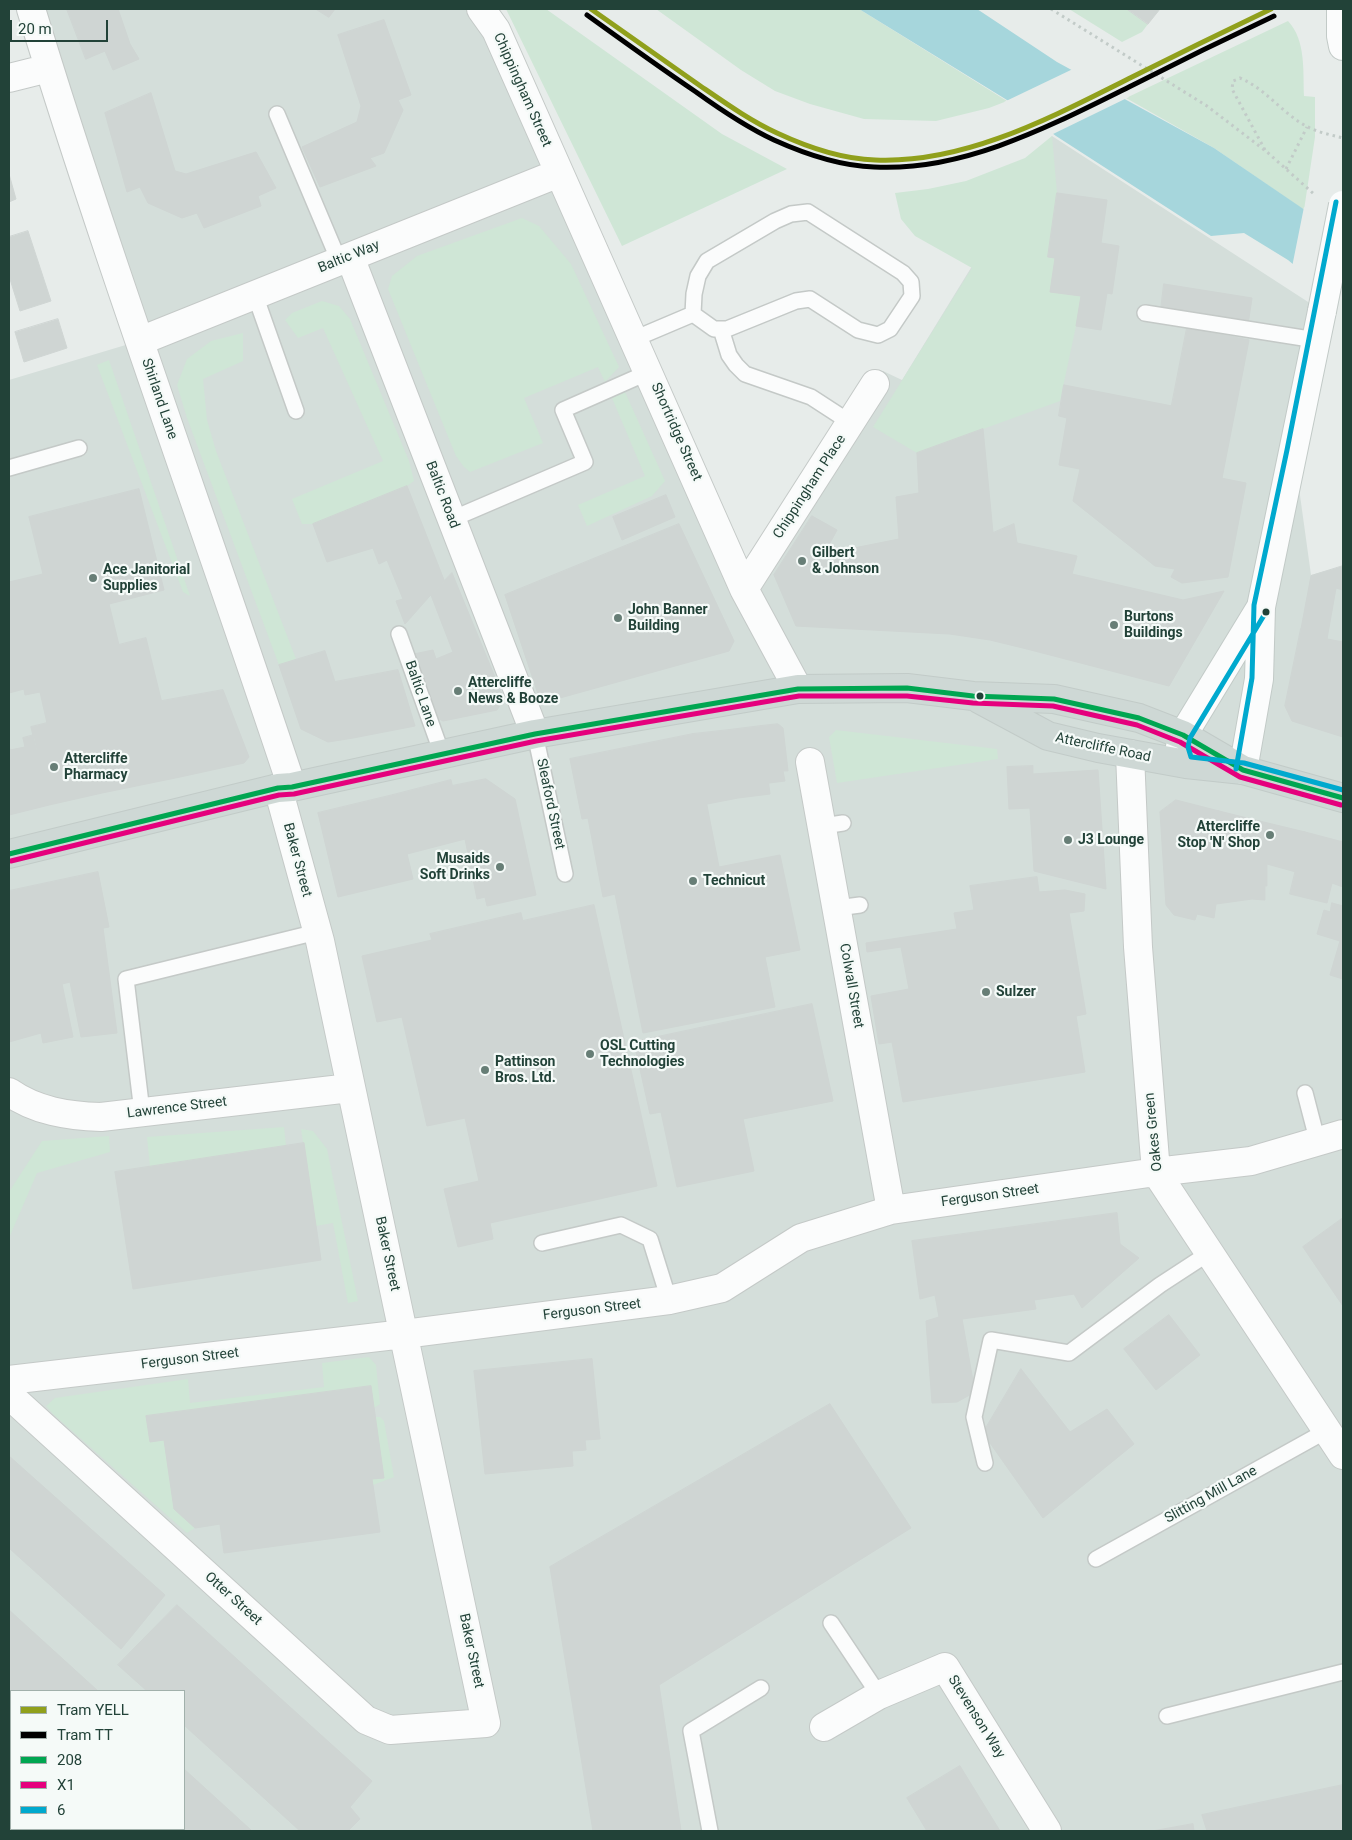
<!DOCTYPE html>
<style>
body{margin:0}
#map{position:relative;width:1352px;height:1840px;overflow:hidden;background:#e7ecea;font-family:Roboto,sans-serif}
canvas{display:block}
.frame{position:absolute;inset:0;border:10px solid #224238;pointer-events:none}
.legend{position:absolute;left:10px;top:1690px;width:175px;height:140px;box-sizing:border-box;background:#f5faf8;border:1px solid #a1b0ab;margin:0;padding:6px 9px;list-style:none;font-size:15px;color:#224238}
.legend li{display:flex;align-items:center;gap:10px;height:25px}
.legend b{width:25px;border:1px solid #a1b0ab}
.scale{position:absolute;left:10px;top:20px;width:98px;height:22px;box-sizing:border-box;border:2px solid #224238;border-top:0;padding-left:6px;font-size:15px;line-height:18px;white-space:nowrap;color:#224238;-webkit-text-stroke:4px #f5faf8;paint-order:stroke}
</style>
<div id="map">
<canvas width="1352" height="1840"></canvas>
<div class="frame"></div>
<ul class="legend">
<li><b style="height:6px;background:#90a01c"></b>Tram YELL</li>
<li><b style="height:6px;background:#000"></b>Tram TT</li>
<li><b style="height:6px;background:#00a651"></b>208</li>
<li><b style="height:6px;background:#e5007d"></b>X1</li>
<li><b style="height:6px;background:#00a9ce"></b>6</li>
</ul>
<div class="scale">20 m</div>
</div>
<script>
const g = document.querySelector('canvas').getContext('2d');
g.lineJoin = 'round';
function fill(path, color) { g.fillStyle = color; g.fill(path, 'evenodd'); }
function trace(path, color, width, dash) { g.strokeStyle = color; g.lineWidth = width; g.lineCap = dash ? 'butt' : 'round'; g.setLineDash(dash || []); g.stroke(path); }
function label(font, color, halo, rows, align = 'center') {
  g.font = font + ' Roboto,sans-serif'; g.lineWidth = 4.5; g.setLineDash([]); g.textBaseline = 'middle'; g.strokeStyle = halo; g.fillStyle = color; for (const [text, x, y, turn = 0] of rows) {
    g.save(); g.translate(x, y); g.rotate((+turn || 0) * Math.PI / 180); g.textAlign = isNaN(turn) ? turn : align; if (halo) g.strokeText(text, 0, 0); g.fillText(text, 0, 0); g.restore();
  }
}
const built = new Path2D(`
 M 31,9 L 481,9 L 744,589 L 851,423 L 883,371 L 902,380 L 1052,136 L 1322,311 L 1294,452 L 1311,575 L 1343,566 L 1343,1831 L 9,1831 L 9,380 L 139,341 ZM 11,1691 L 184,1691 L 184,1829 L 11,1829 Z`);
const green = new Path2D(`
 M 506,9 L 546,9 L 722,134 L 787,169 L 622,246 Z
 M 656,9 L 859,9 L 1007,101 L 989,108 L 936,121 L 864,119 L 810,104 L 775,91 L 741,70 Z
 M 1069,9 L 1127,9 L 1148,24 L 1142,32 L 1122,42 Z
 M 1288,21 C 1306,40 1303,71 1304,96 L 1315,97 L 1315,137 L 1304,210 L 1214,148 L 1126,98 Z
 M 1052,136 L 1057,193 L 1048,257 L 1055,258 L 1050,292 L 1081,296 L 1076,326 L 1060,401 L 917,453 L 873,427 L 972,268 L 915,236 L 901,219 L 895,193 L 928,189 L 966,181 L 1025,158 Z
 M 522,218 L 539,226 L 571,264 L 619,367 L 605,382 L 598,367 L 524,398 L 543,443 L 470,472 L 464,467 L 456,456 L 388,289 L 392,276 L 417,256 Z
 M 322,301 L 339,306 L 350,319 L 409,461 L 414,481 L 407,486 L 313,524 L 302,524 L 292,499 L 383,461 L 323,328 L 298,338 L 285,320 L 292,313 Z
 M 243,333 L 243,361 L 203,379 L 207,420 L 216,451 L 296,659 L 279,665 L 187,418 L 177,385 L 187,359 L 211,341 Z
 M 109,360 L 190,596 L 183,592 L 97,365 Z
 M 625,392 L 665,481 L 652,496 L 587,526 L 578,505 L 645,476 L 612,398 Z
 M 836,730 L 997,749 L 998,759 L 837,783 L 829,737 Z
 M 284,1127 L 286,1146 L 150,1167 L 147,1137 Z
 M 301,1129 L 313,1131 L 327,1149 L 358,1301 L 348,1303 L 333,1223 L 316,1226 Z
 M 109,1136 L 110,1152 L 37,1173 L 9,1238 L 9,1192 L 42,1141 Z
 M 369,1357 L 376,1365 L 380,1404 L 374,1408 L 371,1386 L 146,1416 L 150,1442 L 164,1440 L 174,1509 L 195,1528 L 187,1533 L 53,1414 L 46,1406 L 55,1398 L 188,1379 L 190,1403 L 324,1387 L 322,1363 Z
 M 375,1417 L 380,1417 L 384,1421 L 394,1477 L 373,1485 L 372,1479 L 384,1477 Z`);
const water = new Path2D(`
 M 859,9 L 977,9 L 1057,62 L 1214,148 L 1343,236 L 1343,306 L 1288,260 L 1244,233 L 1211,236 L 1056,136 L 1007,100 Z`);
const pier = new Path2D(`
 M 1075,68 L 1129,97 L 1051,135 L 1004,102 Z
 M 1304,207 L 1343,233 L 1343,308 L 1292,267 Z`);
const building = new Path2D(`
 M 67,9 L 118,9 L 130,44 L 139,59 L 113,70 L 105,51 L 86,59 Z
 M 316,9 L 335,9 L 329,17 Z
 M 1127,9 L 1160,9 L 1148,24 Z
 M 384,20 L 411,95 L 398,100 L 403,110 L 384,153 L 370,158 L 376,166 L 320,187 L 302,147 L 357,122 L 361,106 L 338,35 Z
 M 151,93 L 175,171 L 186,174 L 256,152 L 276,188 L 258,196 L 261,206 L 204,228 L 197,213 L 182,218 L 148,203 L 140,187 L 127,192 L 105,113 Z
 M 9,174 L 16,199 L 9,202 Z
 M 1057,193 L 1107,200 L 1101,243 L 1119,246 L 1112,294 L 1107,293 L 1101,330 L 1076,326 L 1081,296 L 1050,292 L 1055,258 L 1048,257 Z
 M 28,231 L 51,301 L 20,311 L 9,276 L 9,237 Z
 M 1164,284 L 1252,298 L 1248,324 L 1161,310 Z
 M 58,319 L 67,348 L 24,362 L 15,332 Z
 M 1187,328 L 1249,340 L 1222,478 L 1160,466 Z
 M 1064,385 L 1172,406 L 1160,466 L 1246,483 L 1228,577 L 1182,583 L 1171,577 L 1175,569 L 1155,566 L 1073,501 L 1080,469 L 1059,465 L 1067,418 L 1059,416 Z
 M 983,429 L 993,533 L 990,640 L 950,634 L 911,632 L 899,539 L 896,497 L 919,493 L 917,453 Z
 M 407,486 L 444,580 L 405,624 L 396,601 L 403,599 L 387,560 L 379,564 L 373,548 L 327,562 L 313,524 Z
 M 139,489 L 164,590 L 109,604 L 119,645 L 9,673 L 9,582 L 43,574 L 29,517 Z
 M 666,495 L 675,517 L 622,540 L 613,517 Z
 M 812,516 L 837,530 L 824,554 L 899,539 L 911,632 L 796,626 L 774,575 Z
 M 679,524 L 734,641 L 729,651 L 549,701 L 539,697 L 505,595 Z
 M 1014,524 L 1017,543 L 1027,649 L 990,640 L 993,533 Z
 M 1017,543 L 1077,556 L 1072,574 L 1183,600 L 1224,591 L 1169,686 L 1027,649 Z
 M 1343,566 L 1343,590 L 1336,588 L 1328,633 L 1301,629 L 1311,576 Z
 M 452,573 L 504,699 L 497,710 L 443,721 L 436,717 L 414,654 L 433,650 L 436,659 L 453,652 L 431,595 Z
 M 1301,629 L 1328,633 L 1327,639 L 1343,642 L 1343,737 L 1292,721 L 1285,706 Z
 M 146,638 L 180,777 L 102,793 L 84,714 L 47,723 L 40,692 L 25,695 L 24,689 L 9,693 L 9,673 Z
 M 325,651 L 335,682 L 353,738 L 328,742 L 301,729 L 279,665 Z
 M 398,670 L 415,726 L 353,738 L 335,682 Z
 M 223,690 L 249,757 L 244,763 L 180,777 L 162,701 Z
 M 84,714 L 102,793 L 49,805 L 31,727 Z
 M 778,724 L 783,728 L 788,771 L 783,771 L 785,781 L 769,783 L 761,726 Z
 M 761,726 L 770,794 L 738,798 L 729,730 Z
 M 729,730 L 738,798 L 707,804 L 693,734 Z
 M 693,734 L 719,867 L 780,855 L 800,950 L 765,957 L 775,1007 L 643,1033 L 615,894 L 603,897 L 588,818 L 582,819 L 570,759 Z
 M 34,735 L 49,805 L 9,815 L 9,745 L 10,750 L 25,747 L 23,738 Z
 M 1033,766 L 1033,774 L 1098,770 L 1106,889 L 1034,871 L 1030,808 L 1009,809 L 1007,767 Z
 M 486,779 L 515,799 L 536,895 L 487,906 L 485,897 L 477,899 L 465,839 L 452,786 Z
 M 451,780 L 465,839 L 407,854 L 393,795 Z
 M 393,795 L 413,879 L 338,897 L 318,813 Z
 M 1176,800 L 1219,811 L 1208,857 L 1215,877 L 1216,904 L 1214,918 L 1197,914 L 1195,920 L 1174,915 L 1166,905 L 1160,812 Z
 M 1219,811 L 1247,818 L 1245,836 L 1252,899 L 1216,904 L 1215,877 L 1208,857 Z
 M 1247,818 L 1305,832 L 1296,872 L 1267,864 L 1267,886 L 1265,886 L 1265,900 L 1252,899 L 1245,836 Z
 M 1305,832 L 1343,842 L 1343,887 L 1332,883 L 1327,903 L 1290,894 Z
 M 98,872 L 109,927 L 103,928 L 117,1033 L 81,1037 L 70,982 L 62,984 L 73,1037 L 43,1043 L 41,1033 L 9,1042 L 9,891 Z
 M 1037,877 L 1039,892 L 1065,890 L 1085,894 L 1084,911 L 1069,913 L 1086,1014 L 1076,1016 L 1085,1072 L 903,1102 L 892,1042 L 879,1044 L 871,996 L 909,989 L 901,947 L 867,952 L 866,943 L 957,929 L 954,913 L 974,910 L 970,886 Z
 M 1332,903 L 1343,906 L 1343,979 L 1330,975 L 1340,941 L 1317,934 L 1324,910 L 1330,912 Z
 M 594,905 L 657,1186 L 586,1202 L 523,921 Z
 M 521,913 L 586,1202 L 490,1223 L 493,1239 L 458,1247 L 444,1189 L 479,1181 L 465,1118 L 427,1126 L 402,1017 L 377,1022 L 362,956 L 432,940 L 430,934 Z
 M 812,1004 L 833,1101 L 743,1119 L 754,1171 L 677,1187 L 661,1112 L 650,1114 L 634,1042 Z
 M 304,1143 L 321,1260 L 133,1289 L 115,1172 Z
 M 1117,1213 L 1120,1244 L 1139,1258 L 1082,1308 L 1074,1294 L 1034,1300 L 1036,1309 L 962,1319 L 975,1392 L 957,1402 L 932,1403 L 926,1321 L 939,1317 L 935,1295 L 920,1299 L 912,1241 Z
 M 1343,1218 L 1343,1306 L 1303,1247 Z
 M 1169,1315 L 1200,1355 L 1156,1390 L 1124,1349 Z
 M 592,1359 L 600,1439 L 585,1440 L 586,1450 L 572,1451 L 573,1466 L 485,1474 L 474,1371 Z
 M 1021,1369 L 1070,1432 L 1107,1409 L 1134,1444 L 1043,1518 L 983,1433 Z
 M 371,1386 L 384,1478 L 372,1479 L 380,1532 L 224,1553 L 220,1524 L 195,1528 L 174,1509 L 164,1440 L 150,1442 L 146,1416 Z
 M 830,1404 L 911,1528 L 659,1685 L 681,1831 L 593,1831 L 550,1567 Z
 M 9,1456 L 165,1595 L 121,1649 L 9,1548 Z
 M 177,1605 L 372,1781 L 350,1807 L 360,1819 L 348,1831 L 300,1831 L 184,1725 L 184,1691 L 147,1691 L 118,1665 Z
 M 9,1610 L 98,1691 L 11,1691 L 11,1713 L 9,1711 Z
 M 960,1766 L 1000,1831 L 927,1831 L 907,1798 Z
 M 184,1769 L 252,1831 L 128,1831 L 125,1829 L 184,1829 Z
 M 1343,1785 L 1343,1831 L 1207,1831 L 1202,1815 Z
 M 1193,1824 L 1194,1831 L 1153,1831 Z`);
const path = new Path2D(`
 M 1051,9 L 1207,106 L 1267,152 L 1315,195
 M 1265,150 L 1232,89 L 1233,81 L 1240,78 C 1266,89 1282,113 1306,126 C 1317,132 1331,135 1343,138
 M 1286,169 L 1307,127`);
const lane = new Path2D(`
 M 277,114 L 339,261
 M 808,212 L 903,273 L 911,282 L 912,296 L 890,329 L 878,335 L 858,330 L 810,299 L 796,301 L 727,329 L 714,329 L 693,314 L 694,294 L 698,276 L 707,261 L 775,221 L 791,214 Z
 M 255,295 L 296,411
 M 1145,313 L 1316,340
 M 721,329 L 729,355 L 736,365 L 745,374 L 811,397 L 851,423
 M 634,339 L 693,314
 M 9,468 L 79,448
 M 452,519 L 585,462 L 563,410 L 649,372
 M 399,634 L 442,754
 M 535,734 L 565,874
 M 823,826 L 843,823
 M 837,908 L 860,905
 M 1305,1093 L 1318,1143
 M 142,1112 L 126,979 L 317,932
 M 542,1243 L 621,1225 L 650,1239 L 669,1300
 M 985,1463 L 974,1417 L 991,1340 L 1069,1353 L 1160,1285 L 1209,1253
 M 1096,1559 L 1326,1431
 M 831,1623 L 879,1695
 M 1167,1716 L 1343,1672
 M 710,1831 L 691,1731 L 761,1688`);
const street = new Path2D(`
 M 31,9 C 111,271 206,527 292,787
 M 481,9 L 496,30 L 744,589 L 798,689
 M 9,78 L 49,68
 M 350,257 L 535,734
 M 140,341 L 559,173
 M 744,589 L 875,384
 M 1130,754 L 1138,947 L 1156,1172 L 1343,1455
 M 810,762 L 891,1210
 M 9,1092 C 36,1111 68,1116 101,1117 L 350,1088
 M 9,1380 L 404,1334 L 669,1300 L 722,1288 L 801,1238 L 891,1210 L 1156,1172 L 1251,1161 L 1343,1134
 M 9,1395 L 366,1720 L 390,1730 L 486,1723 L 320,941 L 278,788
 M 824,1727 L 879,1695 L 945,1667 L 1047,1831`);
const secondary = new Path2D(`
 M 1341,9 L 1341,36 L 1343,46
 M 1184,758 L 1180,747 L 1183,735 L 1261,607
 M 1243,770 L 1259,679 L 1261,607 L 1322,311`);
const primary = new Path2D(`
 M 979,699 L 1048,736 L 1098,748 L 1186,764 L 1243,770 L 1343,798
 M 9,854 L 278,788 L 292,787 L 535,734 L 798,689 L 907,688 L 973,696 L 1054,699 L 1139,718 L 1183,735 L 1243,770`);
const secondaryBridge = new Path2D(`
 M 1322,311 L 1343,205`);
const bus1 = new Path2D(`
 M 9,854 L 278,788 L 292,787 L 535,734 L 798,689 L 907,688 L 973,696 L 1054,699 L 1139,718 L 1183,735 L 1243,770 L 1343,798`);
const bus2 = new Path2D(`
 M 11,861 L 279,795 L 294,794 L 536,741 L 799,696 L 907,696 L 973,703 L 1053,706 L 1137,725 L 1180,742 L 1240,777 L 1341,805`);
const bus3 = new Path2D(`
 M 1266,612 L 1190,738 L 1188,747 L 1191,757 L 1244,763 L 1343,790
 M 1236,769 L 1252,678 L 1254,605 L 1287,450 L 1336,202`);
const tram1 = new Path2D(`
 M 591,9 C 627,34 663,60 699,85 C 724,102 749,120 777,133 C 807,147 841,159 875,160 C 964,164 1050,118 1128,79 C 1176,55 1223,32 1271,9`);
const tram2 = new Path2D(`
 M 587,15 C 623,41 659,67 696,92 C 721,110 746,127 774,140 C 805,154 840,166 874,167 C 965,172 1054,124 1133,85 C 1180,61 1227,38 1274,16`);
const markers = [
 [802,561,5,"#677e76"],
 [93,578,5,"#677e76"],
 [1266,612,4.5,"#224238"],
 [618,618,5,"#677e76"],
 [1114,625,5,"#677e76"],
 [458,691,5,"#677e76"],
 [980,696,4.5,"#224238"],
 [54,767,5,"#677e76"],
 [1270,835,5,"#677e76"],
 [1068,840,5,"#677e76"],
 [500,867,5,"#677e76"],
 [693,881,5,"#677e76"],
 [986,992,5,"#677e76"],
 [590,1054,5,"#677e76"],
 [485,1070,5,"#677e76"]
];
const streetNames = [
 ["Chippingham Street",522,90,66],
 ["Baltic Way",349,257,-22],
 ["Shirland Lane",159,399,71],
 ["Shortridge Street",676,432,66],
 ["Chippingham Place",810,487,-57],
 ["Baltic Road",442,495,69],
 ["Baltic Lane",420,694,71],
 ["Attercliffe Road",1103,748,12],
 ["Sleaford Street",550,804,78],
 ["Baker Street",297,860,75],
 ["Colwall Street",851,986,80],
 ["Lawrence Street",177,1108,-7],
 ["Oakes Green",1154,1132,-96],
 ["Ferguson Street",990,1196,-8],
 ["Baker Street",387,1254,78],
 ["Ferguson Street",592,1310,-7],
 ["Ferguson Street",190,1359,-7],
 ["Slitting Mill Lane",1211,1495,-29],
 ["Otter Street",233,1599,42],
 ["Baker Street",471,1651,78],
 ["Stevenson Way",976,1717,58]
];
const poiNames = [
 ["Gilbert",812,553],
 ["& Johnson",812,569],
 ["Ace Janitorial",103,570],
 ["Supplies",103,586],
 ["John Banner",628,610],
 ["Building",628,626],
 ["Burtons",1124,617],
 ["Buildings",1124,633],
 ["Attercliffe",468,683],
 ["News & Booze",468,699],
 ["Attercliffe",64,759],
 ["Pharmacy",64,775],
 ["Attercliffe",1260,827,"right"],
 ["Stop 'N' Shop",1260,843,"right"],
 ["J3 Lounge",1078,840],
 ["Musaids",490,859,"right"],
 ["Soft Drinks",490,875,"right"],
 ["Technicut",703,881],
 ["Sulzer",996,992],
 ["OSL Cutting",600,1046],
 ["Technologies",600,1062],
 ["Pattinson",495,1062],
 ["Bros. Ltd.",495,1078]
];
fill(built, '#d4deda');
fill(green, '#cfe6d6');
fill(water, '#a6d6dc');
fill(pier, '#e7ecea');
fill(building, '#cfd5d3');
trace(building, '#cfd5d3', 1);
trace(lane, '#c4c9c7', 18);
trace(street, '#c4c9c7', 30);
trace(secondary, '#c2cac7', 30);
trace(primary, '#c2cbc8', 30);
trace(path, '#c2cbc8', 3, [2.5, 4]);
trace(lane, '#fbfcfc', 15);
trace(street, '#fbfcfc', 28);
trace(secondary, '#fbfcfc', 28);
trace(primary, '#ced8d5', 28);
trace(secondaryBridge, '#c2cac7', 30, []);
trace(secondaryBridge, '#fbfcfc', 28);
trace(bus1, '#00a651', 5);
trace(bus2, '#e5007d', 5);
trace(bus3, '#00a9ce', 5);
trace(tram1, '#90a01c', 5);
trace(tram2, '#000', 5);
for (const [x, y, r, color] of markers) { const dot = new Path2D(); dot.arc(x, y, r, 0, 2 * Math.PI); g.fillStyle = color; g.fill(dot); trace(dot, '#f5faf8', 2); }
label('14px', '#224238', '#f5faf8', streetNames);
label('bold 14px', '#224238', '#f5faf8', poiNames, 'left');
</script>
